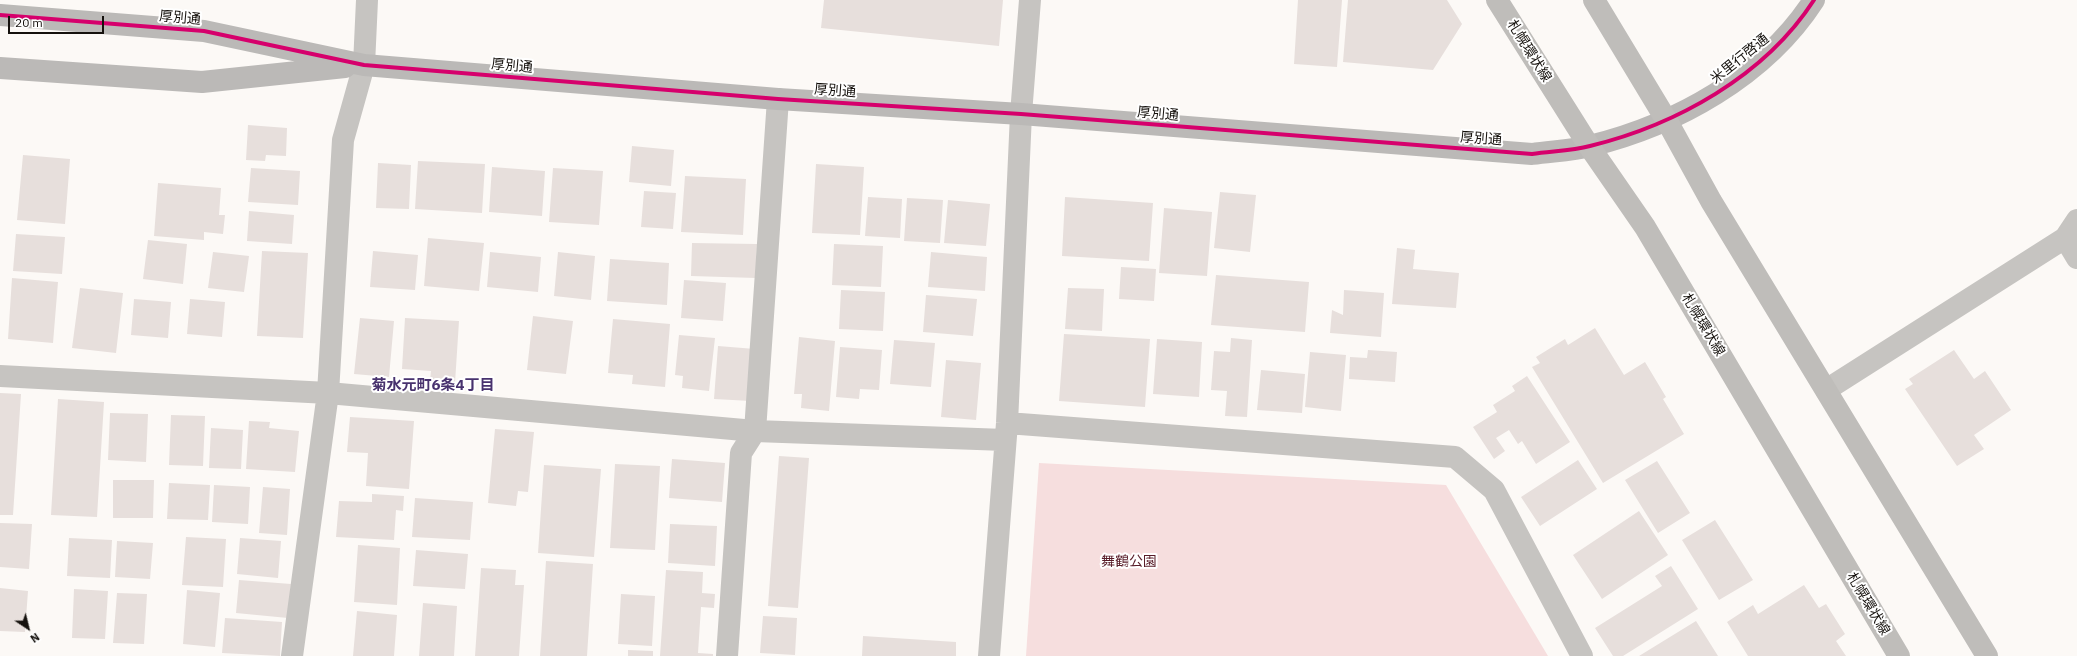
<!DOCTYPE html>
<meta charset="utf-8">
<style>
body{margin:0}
#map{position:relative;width:2077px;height:656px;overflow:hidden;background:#fcf9f6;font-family:"IBM Plex Sans",sans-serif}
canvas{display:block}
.north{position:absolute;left:8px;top:608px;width:40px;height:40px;-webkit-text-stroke:3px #fff;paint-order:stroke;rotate:145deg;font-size:11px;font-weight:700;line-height:16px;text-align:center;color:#15110d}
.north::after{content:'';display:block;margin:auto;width:14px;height:18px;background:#15110d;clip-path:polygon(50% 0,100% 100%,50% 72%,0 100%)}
.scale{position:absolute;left:8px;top:16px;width:96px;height:18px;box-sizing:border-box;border:2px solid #15110d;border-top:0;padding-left:5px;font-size:12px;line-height:14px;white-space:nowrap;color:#15110d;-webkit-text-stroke:3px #fff;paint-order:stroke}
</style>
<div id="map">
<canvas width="2077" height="656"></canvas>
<div class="north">N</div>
<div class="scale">20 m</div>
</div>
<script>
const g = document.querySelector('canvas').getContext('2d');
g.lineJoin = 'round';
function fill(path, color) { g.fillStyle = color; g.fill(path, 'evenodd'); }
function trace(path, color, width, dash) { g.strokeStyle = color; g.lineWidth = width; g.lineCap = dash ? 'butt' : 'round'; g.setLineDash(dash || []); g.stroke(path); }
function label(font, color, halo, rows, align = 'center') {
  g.font = font + ' "IBM Plex Sans","Noto Sans JP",sans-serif'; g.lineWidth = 4; g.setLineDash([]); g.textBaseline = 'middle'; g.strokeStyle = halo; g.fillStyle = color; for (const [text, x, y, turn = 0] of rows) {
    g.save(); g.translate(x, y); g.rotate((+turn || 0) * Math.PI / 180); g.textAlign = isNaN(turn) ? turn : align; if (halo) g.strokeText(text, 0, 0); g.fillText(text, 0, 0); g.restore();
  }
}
const green = new Path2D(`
 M 1039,463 L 1446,485 L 1548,656 L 1026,656 Z`);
const building = new Path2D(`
 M 824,0 L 1003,0 L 999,46 L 821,28 Z
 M 1298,0 L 1342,0 L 1337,67 L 1294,64 Z
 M 1348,0 L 1447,0 L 1462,24 L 1433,70 L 1343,62 Z
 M 248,125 L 287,128 L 286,156 L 266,155 L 265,161 L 246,160 Z
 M 632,146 L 674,150 L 671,186 L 629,182 Z
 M 23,155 L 70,159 L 65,224 L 17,220 Z
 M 418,161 L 485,164 L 482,213 L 415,209 Z
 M 378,163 L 411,165 L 409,209 L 376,208 Z
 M 816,164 L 864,167 L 860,235 L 812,233 Z
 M 492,167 L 545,171 L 542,216 L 489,212 Z
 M 251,168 L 300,171 L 298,205 L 248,202 Z
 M 553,168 L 603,171 L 599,225 L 549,222 Z
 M 685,176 L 746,179 L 743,235 L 681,232 Z
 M 158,183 L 221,188 L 219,215 L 225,215 L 223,234 L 204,232 L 204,240 L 154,236 Z
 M 644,191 L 676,193 L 673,229 L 641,227 Z
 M 1220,192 L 1256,195 L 1250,252 L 1214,248 Z
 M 868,197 L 902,199 L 900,238 L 865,236 Z
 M 1065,197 L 1153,203 L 1149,261 L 1062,256 Z
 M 907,198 L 943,200 L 940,243 L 904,241 Z
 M 948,200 L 990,204 L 986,246 L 944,243 Z
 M 1164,208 L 1212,212 L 1207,276 L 1159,273 Z
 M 249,211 L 294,215 L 292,244 L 247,241 Z
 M 16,234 L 65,237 L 62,274 L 13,271 Z
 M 428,238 L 484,243 L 479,291 L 424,286 Z
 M 148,240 L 187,244 L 183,284 L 143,279 Z
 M 692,243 L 757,244 L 756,278 L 691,276 Z
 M 834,244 L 883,246 L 881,287 L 832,285 Z
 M 1397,248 L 1415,250 L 1413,269 L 1459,273 L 1456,308 L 1392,304 Z
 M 262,251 L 308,253 L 303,338 L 257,336 Z
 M 373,251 L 418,255 L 415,290 L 370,287 Z
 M 213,252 L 249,256 L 244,292 L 208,288 Z
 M 490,252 L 541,257 L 538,292 L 487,287 Z
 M 558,252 L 595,256 L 591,300 L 554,296 Z
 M 931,252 L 987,257 L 985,291 L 928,287 Z
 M 610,259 L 669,263 L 667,305 L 607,301 Z
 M 1121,267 L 1156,269 L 1154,301 L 1119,299 Z
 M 1216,275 L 1309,282 L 1305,332 L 1211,325 Z
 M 12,278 L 58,282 L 53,343 L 8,339 Z
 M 684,280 L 726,283 L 723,321 L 681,318 Z
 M 80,288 L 123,293 L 116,353 L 72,348 Z
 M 1068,288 L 1104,289 L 1102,331 L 1065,329 Z
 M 841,290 L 885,292 L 883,331 L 839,329 Z
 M 1344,290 L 1384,293 L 1381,337 L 1330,333 L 1332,310 L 1343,315 Z
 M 926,295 L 977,299 L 973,336 L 923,332 Z
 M 134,299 L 171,302 L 168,338 L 131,335 Z
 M 190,299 L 225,302 L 222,337 L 187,334 Z
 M 533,316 L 573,321 L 566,374 L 527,370 Z
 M 360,318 L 394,321 L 389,377 L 354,374 Z
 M 405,318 L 459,321 L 455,383 L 430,381 L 431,371 L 402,369 Z
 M 613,319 L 670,324 L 665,387 L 632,384 L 633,375 L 608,373 Z
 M 1595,328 L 1624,375 L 1645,362 L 1666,397 L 1663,399 L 1684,434 L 1603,483 L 1532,367 L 1540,363 L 1536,357 L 1565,339 L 1568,345 Z
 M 1064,334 L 1150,339 L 1145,407 L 1059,401 Z
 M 679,335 L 715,338 L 709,391 L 682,388 L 683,376 L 675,375 Z
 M 799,337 L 835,341 L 829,411 L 801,408 L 802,394 L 794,394 Z
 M 1231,338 L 1252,340 L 1247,417 L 1225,416 L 1227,391 L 1211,390 L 1214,351 L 1230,352 Z
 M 1157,339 L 1202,342 L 1199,397 L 1153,394 Z
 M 894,340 L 935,343 L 931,387 L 890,384 Z
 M 718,346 L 755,349 L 751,401 L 714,399 Z
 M 840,347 L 882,350 L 879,390 L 860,389 L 859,399 L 836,397 Z
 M 1368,350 L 1397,352 L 1395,382 L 1349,379 L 1350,357 L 1367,358 Z
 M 1954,350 L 1974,379 L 1985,371 L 2011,410 L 1974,435 L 1984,449 L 1957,466 L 1905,389 L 1913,384 L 1909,379 Z
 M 1310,352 L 1346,355 L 1341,411 L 1305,407 Z
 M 946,360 L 981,363 L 976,420 L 941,417 Z
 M 1261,370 L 1305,374 L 1302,413 L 1257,410 Z
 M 1527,376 L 1570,442 L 1536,464 L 1522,441 L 1518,444 L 1509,430 L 1496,438 L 1505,451 L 1494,459 L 1473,427 L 1497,412 L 1493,405 L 1515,391 L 1512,386 Z
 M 0,393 L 21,394 L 13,515 L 0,515 Z
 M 58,399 L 104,402 L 97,517 L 51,515 Z
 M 110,413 L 148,414 L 146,462 L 108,460 Z
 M 171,415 L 205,416 L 203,466 L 169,465 Z
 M 350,417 L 414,421 L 409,489 L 366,486 L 368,453 L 347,452 Z
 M 249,421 L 270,422 L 269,428 L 299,431 L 295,472 L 246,469 Z
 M 211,428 L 243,430 L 241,469 L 209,468 Z
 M 495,429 L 534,432 L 528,492 L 518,491 L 516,506 L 488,503 Z
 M 779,456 L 809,458 L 798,608 L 768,606 Z
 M 672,459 L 725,463 L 722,502 L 669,498 Z
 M 1578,460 L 1597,489 L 1540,526 L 1521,497 Z
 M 1657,461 L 1690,513 L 1658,533 L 1625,480 Z
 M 615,464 L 660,466 L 655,550 L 610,548 Z
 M 544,465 L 601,469 L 594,557 L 538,553 Z
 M 113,480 L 154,480 L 153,518 L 113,518 Z
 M 169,483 L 210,485 L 208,520 L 167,519 Z
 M 214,485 L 250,487 L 248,524 L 212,522 Z
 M 263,487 L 290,489 L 287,535 L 259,533 Z
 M 372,494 L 404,496 L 403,511 L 396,510 L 394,540 L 336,537 L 339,501 L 372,502 Z
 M 415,498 L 473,502 L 470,540 L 412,537 Z
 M 1639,511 L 1668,555 L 1602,599 L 1573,555 Z
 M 1715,520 L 1753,580 L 1719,600 L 1682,540 Z
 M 0,523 L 32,524 L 29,569 L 0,567 Z
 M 670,524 L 717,526 L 715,566 L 668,563 Z
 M 186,537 L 226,539 L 223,587 L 182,585 Z
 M 69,538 L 112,540 L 110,578 L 67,576 Z
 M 240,538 L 281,541 L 278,578 L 237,574 Z
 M 117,541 L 153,543 L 150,579 L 115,577 Z
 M 358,545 L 400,548 L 397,605 L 354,602 Z
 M 416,550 L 468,554 L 465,589 L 413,586 Z
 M 546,561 L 593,564 L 587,656 L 540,656 Z
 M 1671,566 L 1698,609 L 1623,656 L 1613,656 L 1595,628 L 1662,586 L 1655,576 Z
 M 481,568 L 516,570 L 515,585 L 524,585 L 519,656 L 475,656 Z
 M 666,570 L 703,572 L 702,593 L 715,594 L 714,608 L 701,607 L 698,653 L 713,654 L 713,656 L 660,656 Z
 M 239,580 L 291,584 L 288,618 L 236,613 Z
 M 1804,585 L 1819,608 L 1826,604 L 1845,634 L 1836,641 L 1846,656 L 1748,656 L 1727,622 L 1753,605 L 1758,614 Z
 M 0,588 L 28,591 L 25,632 L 0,631 Z
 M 74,589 L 108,591 L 105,639 L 72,638 Z
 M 187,590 L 220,593 L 215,647 L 183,644 Z
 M 117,593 L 147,594 L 144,644 L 113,643 Z
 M 621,594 L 655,596 L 652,646 L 618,644 Z
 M 423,603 L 457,606 L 454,656 L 419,656 Z
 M 357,611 L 397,615 L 394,656 L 353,656 Z
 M 763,616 L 797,618 L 795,655 L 760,653 Z
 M 225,618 L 282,622 L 280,656 L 222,653 Z
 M 1696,621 L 1718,656 L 1639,656 Z
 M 863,636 L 956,642 L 956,656 L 862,656 Z
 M 628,650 L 653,651 L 653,656 L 628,656 Z`);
const street = new Path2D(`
 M 2065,238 L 2077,258
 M 0,376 L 328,393 L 755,431 L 1005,440
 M 1826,390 L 2065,238 L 2077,220
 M 1007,423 L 1455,457 L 1494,490 L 1582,656
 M 292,656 L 328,393 L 343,140 L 364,65 L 367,0
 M 727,656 L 741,453 L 755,431 L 778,99
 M 989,656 L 1007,423 L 1021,114 L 1030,0`);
const secondary = new Path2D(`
 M 0,15 L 204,31 L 364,65 L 778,99 L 1021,114 L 1532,154 C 1551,151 1571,151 1590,146 C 1676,125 1765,76 1814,0
 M 0,68 L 202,82 L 345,67`);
const primary = new Path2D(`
 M 1497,0 L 1589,146 L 1645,227 L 1899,656
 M 1594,0 L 1667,121 L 1711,201 L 1987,656`);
const cycleway = new Path2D(`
 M 0,15 L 204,31 L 364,65 L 778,99 L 1021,114 L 1532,154 C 1551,151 1571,151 1590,146 C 1676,125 1765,76 1814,0`);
const streetNames = [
 ["厚別通",180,18,5],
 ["札幌環状線",1529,51,58],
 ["米里行啓通",1740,59,-39],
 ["厚別通",512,66,5],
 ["厚別通",835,91,4],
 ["厚別通",1158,114,5],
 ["厚別通",1481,139,4],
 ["札幌環状線",1703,325,59],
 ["札幌環状線",1868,604,59]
];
const parkNames = [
 ["舞鶴公園",1129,562]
];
const neighbourhoodNames = [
 ["菊水元町6条4丁目",433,386]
];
fill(green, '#f6dede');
fill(building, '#e7dfdc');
trace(street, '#c6c4c1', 22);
trace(secondary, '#bbb9b7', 22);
trace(primary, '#bfbdba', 22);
trace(cycleway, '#d6006c', 4);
label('14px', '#15110d', '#fff', streetNames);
label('14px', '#581c28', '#fff', parkNames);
label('bold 15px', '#48326e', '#fff', neighbourhoodNames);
</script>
